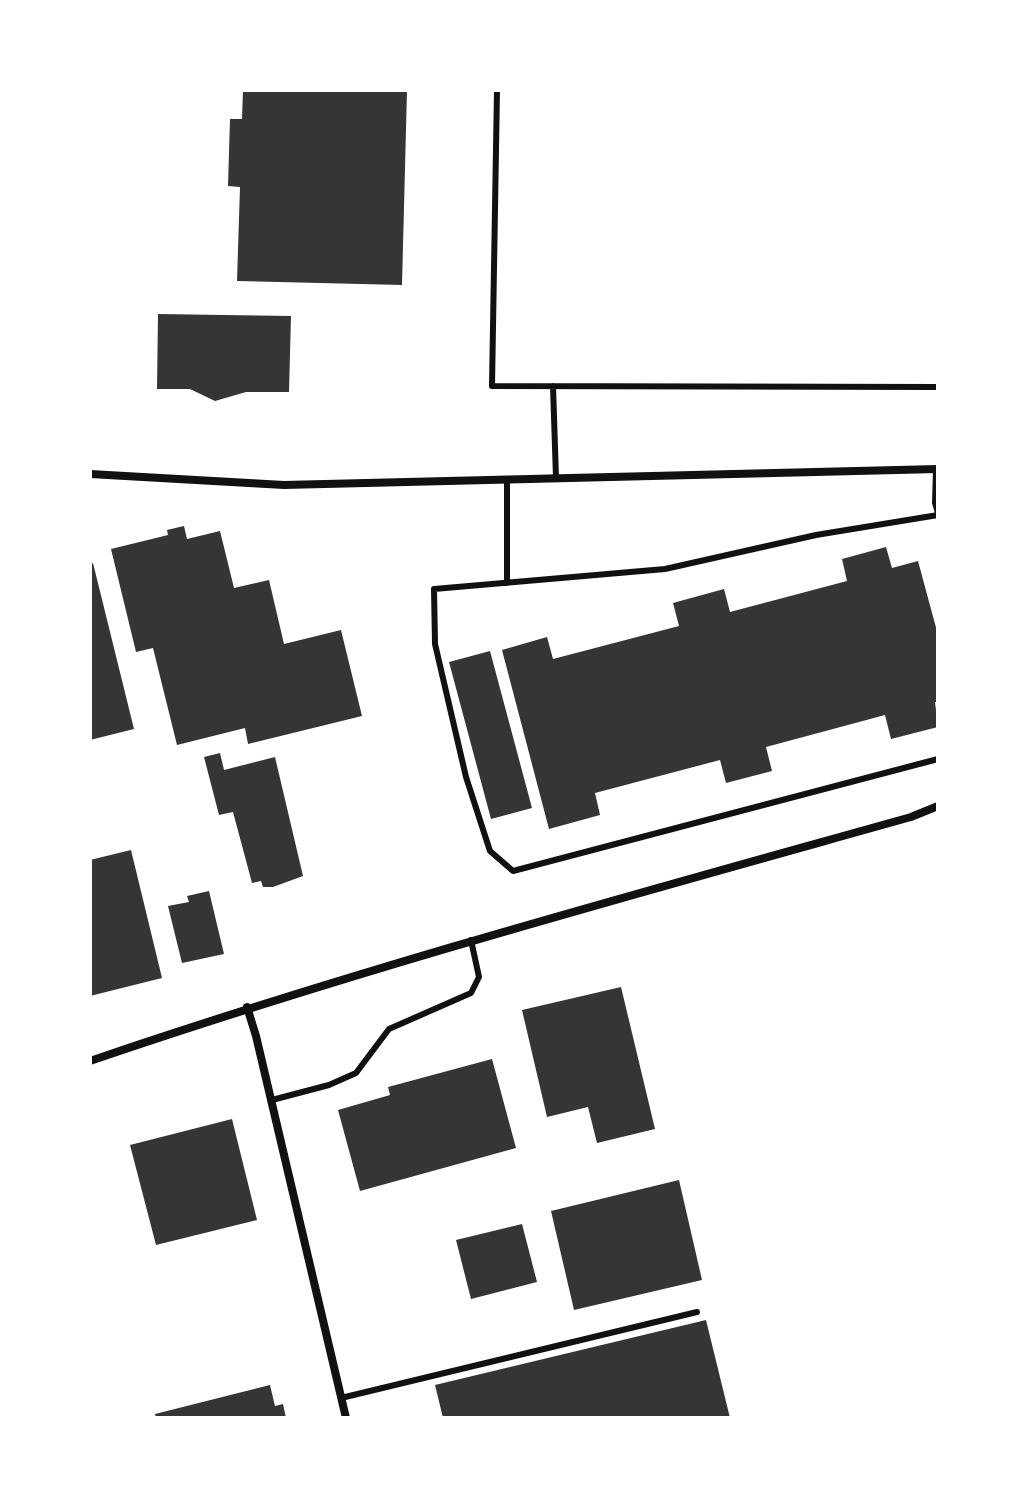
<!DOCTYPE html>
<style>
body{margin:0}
#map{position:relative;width:1028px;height:1508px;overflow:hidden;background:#fff;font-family:Georgia,serif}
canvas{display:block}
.frame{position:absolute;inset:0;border:92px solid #fff;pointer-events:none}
</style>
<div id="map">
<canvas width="1028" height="1508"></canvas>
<div class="frame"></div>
</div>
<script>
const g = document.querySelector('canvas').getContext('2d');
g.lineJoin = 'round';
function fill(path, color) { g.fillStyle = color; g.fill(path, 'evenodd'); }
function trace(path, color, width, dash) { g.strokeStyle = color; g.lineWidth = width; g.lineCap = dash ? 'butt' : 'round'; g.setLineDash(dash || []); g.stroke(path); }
const building = new Path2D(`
 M 243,90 L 407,90 L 402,285 L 237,281 L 240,187 L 228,186 L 230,119 L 242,119 Z
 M 158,314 L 291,316 L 289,392 L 246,392 L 215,401 L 190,389 L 157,389 Z
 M 184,526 L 187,539 L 220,531 L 234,588 L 269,580 L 284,644 L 341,630 L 362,716 L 248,744 L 245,728 L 177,745 L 153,648 L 136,652 L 111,549 L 168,535 L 167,530 Z
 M 886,547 L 892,568 L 918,561 L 938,635 L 938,702 L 935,702 L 938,727 L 891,739 L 885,715 L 766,747 L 772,771 L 726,783 L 720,760 L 595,793 L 600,815 L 549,829 L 502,650 L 547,637 L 553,659 L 679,626 L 673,603 L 724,589 L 730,612 L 847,581 L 842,559 Z
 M 93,563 L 134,729 L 90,740 L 90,564 Z
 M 490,651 L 532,808 L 491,819 L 449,662 Z
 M 220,753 L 224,770 L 275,757 L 303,876 L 273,887 L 263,887 L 261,881 L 252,883 L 233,812 L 219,815 L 204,757 Z
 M 131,850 L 162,978 L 90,996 L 90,860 Z
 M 209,891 L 224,954 L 182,963 L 168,906 L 189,902 L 187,896 Z
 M 621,987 L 655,1129 L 597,1143 L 588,1107 L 547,1117 L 522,1010 Z
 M 492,1059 L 516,1148 L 360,1191 L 338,1110 L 390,1095 L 388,1087 Z
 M 232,1119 L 257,1220 L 156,1245 L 130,1145 Z
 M 679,1180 L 702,1280 L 574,1310 L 551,1211 Z
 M 522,1224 L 537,1282 L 471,1299 L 456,1240 Z
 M 706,1320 L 730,1418 L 443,1418 L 435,1385 Z
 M 270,1385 L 275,1406 L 283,1404 L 286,1418 L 156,1418 L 155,1414 Z`);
const service = new Path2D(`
 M 497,90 L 492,386 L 938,387
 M 553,386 L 556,478
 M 936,469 L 935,503 L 938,513
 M 938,515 L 816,535 L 665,569 L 434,589 L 435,644 L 466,777 L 490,851 L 513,871 L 938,759
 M 507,583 L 507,480
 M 272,1100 L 329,1085 L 356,1073 L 389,1029 L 471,993 L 479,977 L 471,940
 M 341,1398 L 697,1312`);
const minor = new Path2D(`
 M 90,474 L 284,485 L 938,469
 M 247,1007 L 256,1036 L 346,1418
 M 90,1061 C 360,969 636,894 911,817 L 938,806`);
fill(building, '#353535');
trace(service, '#111', 6);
trace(minor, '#111', 8);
</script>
